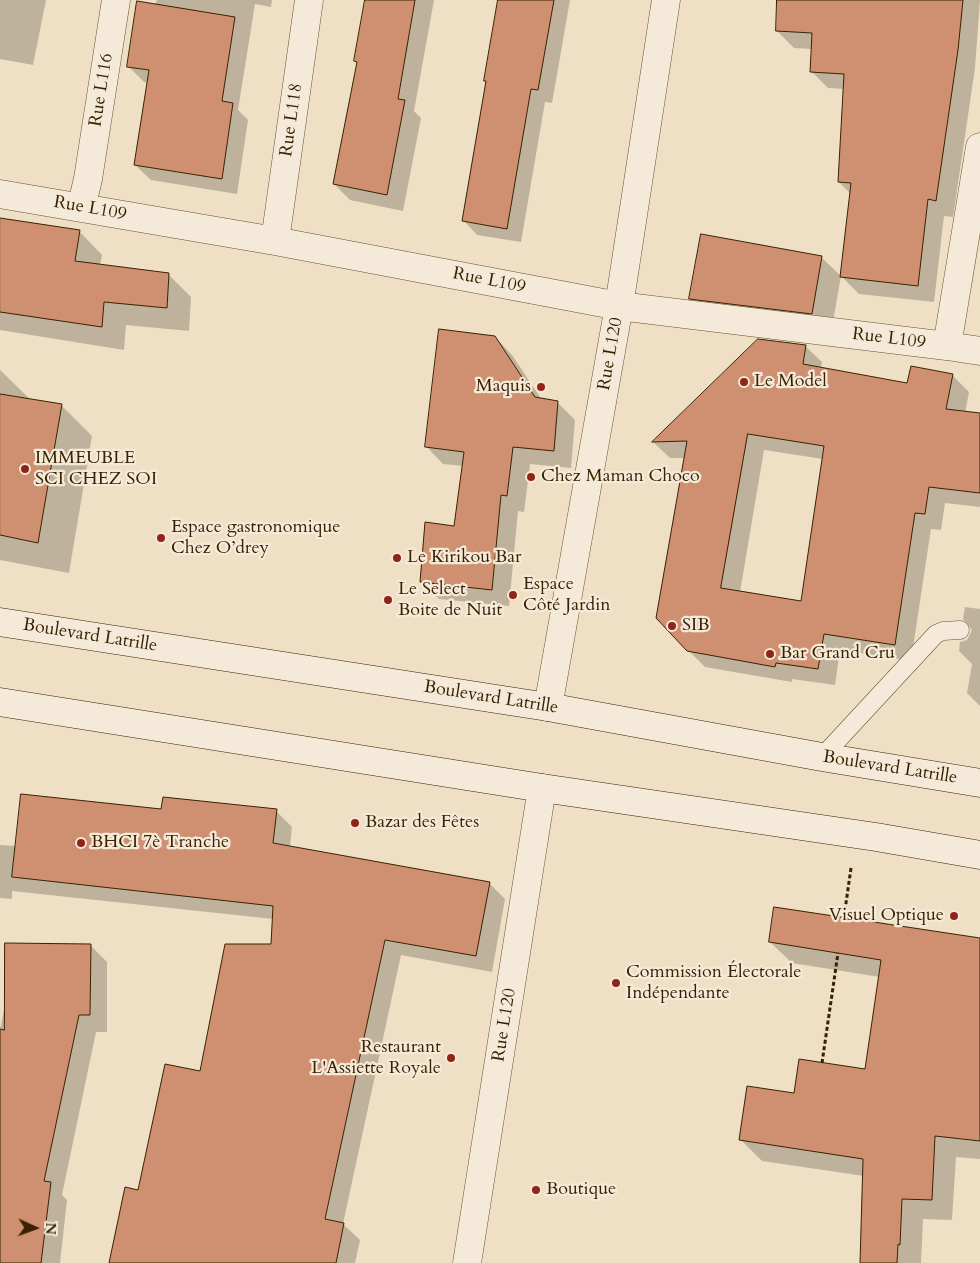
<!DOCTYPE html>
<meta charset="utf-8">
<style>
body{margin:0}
#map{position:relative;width:980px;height:1263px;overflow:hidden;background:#efdfc5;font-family:Cardo,serif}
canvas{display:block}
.north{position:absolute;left:10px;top:1203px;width:50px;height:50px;-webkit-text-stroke:4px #f5ead9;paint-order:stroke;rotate:92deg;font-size:14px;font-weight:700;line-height:20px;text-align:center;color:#392100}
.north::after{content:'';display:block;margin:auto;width:18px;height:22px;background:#392100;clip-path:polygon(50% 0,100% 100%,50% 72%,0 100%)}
</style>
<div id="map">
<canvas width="980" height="1263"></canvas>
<div class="north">N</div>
</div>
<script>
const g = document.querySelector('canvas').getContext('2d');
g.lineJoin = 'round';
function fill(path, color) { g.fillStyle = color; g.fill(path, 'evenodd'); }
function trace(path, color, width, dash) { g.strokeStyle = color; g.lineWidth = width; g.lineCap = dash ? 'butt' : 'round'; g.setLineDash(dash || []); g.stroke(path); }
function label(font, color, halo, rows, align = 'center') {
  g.font = font + ' Cardo,serif'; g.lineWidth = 4.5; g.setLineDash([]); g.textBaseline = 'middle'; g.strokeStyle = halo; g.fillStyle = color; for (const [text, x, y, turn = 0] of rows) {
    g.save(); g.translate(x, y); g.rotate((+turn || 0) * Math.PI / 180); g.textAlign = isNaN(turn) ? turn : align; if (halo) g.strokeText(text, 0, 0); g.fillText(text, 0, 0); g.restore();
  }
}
const shadow = new Path2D(`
 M 0,0 L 46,0 L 33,65 L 0,59 Z
 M 157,0 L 272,0 L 271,7 L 255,4 L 238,110 L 248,120 L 237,194 L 151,180 L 135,165 L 149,83 L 144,82 L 128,66 Z
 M 366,0 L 434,0 L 414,111 L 421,118 L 403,211 L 350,200 L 334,184 L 358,64 L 355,61 Z
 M 499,0 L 570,0 L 552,103 L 545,102 L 521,242 L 477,235 L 464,221 L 487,82 L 485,80 Z
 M 779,0 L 980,0 L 975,68 L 953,217 L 944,216 L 934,302 L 859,294 L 842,277 L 851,194 L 839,182 L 844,89 L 828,88 L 811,71 L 812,49 L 794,48 L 777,31 Z
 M 0,219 L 79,231 L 102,255 L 100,266 L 168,274 L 191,297 L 189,331 L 126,325 L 124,350 L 0,330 Z
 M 821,257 L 841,276 L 831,333 L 710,318 L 690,298 Z
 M 495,337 L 512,355 L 542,400 L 557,402 L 575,420 L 571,468 L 530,464 L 524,512 L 518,511 L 509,606 L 439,599 L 421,581 L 455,528 L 463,466 L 443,464 L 426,446 Z
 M 758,340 L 805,346 L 822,362 L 821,368 L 908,384 L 952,375 L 969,392 L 965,413 L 980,414 L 980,507 L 945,503 L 941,530 L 931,529 L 911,661 L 840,650 L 835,685 L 792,679 L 792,682 L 705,667 L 688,650 L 685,458 L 670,458 L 653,442 ZM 764,450 L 823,459 L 802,602 L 740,592 Z
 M 0,370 L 31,400 L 61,405 L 92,436 L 69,573 L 0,560 Z
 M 965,607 L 980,609 L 980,706 L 967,693 L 972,664 L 959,651 L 960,642 L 967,640 L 972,630 L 963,619 Z
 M 163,810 L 276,811 L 292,827 L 290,847 L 489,883 L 505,899 L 492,972 L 401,955 L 343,1224 L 360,1240 L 355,1263 L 111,1263 L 139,1191 L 201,1073 L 272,946 L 273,919 L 12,891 L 12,899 L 0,898 L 0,845 L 17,846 Z
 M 980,940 L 980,1159 L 956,1157 L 952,1220 L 923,1219 L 921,1263 L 861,1263 L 864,1176 L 762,1161 L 741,1140 L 795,1095 L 866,1070 L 880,977 L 792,963 L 770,942 Z
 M 90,945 L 107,962 L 107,1032 L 96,1032 L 62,1195 L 67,1200 L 60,1263 L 0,1263 L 0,1029 L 6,1001 Z`);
const building = new Path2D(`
 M 365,0 L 415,0 L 398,99 L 405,100 L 387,195 L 333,184 L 357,62 L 354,61 Z
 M 498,0 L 554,0 L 538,90 L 531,89 L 507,229 L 462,221 L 486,81 L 484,81 Z
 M 777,0 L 963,0 L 958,50 L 936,201 L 928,199 L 918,286 L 840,277 L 851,183 L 838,182 L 844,74 L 810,72 L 812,33 L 776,31 Z
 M 137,1 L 235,17 L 222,101 L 233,103 L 222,179 L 134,165 L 149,70 L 127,67 Z
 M 0,218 L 80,230 L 75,261 L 169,273 L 167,308 L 104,302 L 102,327 L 0,312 Z
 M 701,234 L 822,256 L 812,314 L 689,299 Z
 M 439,329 L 495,336 L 535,397 L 558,401 L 554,451 L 513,447 L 507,496 L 501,495 L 492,590 L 420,582 L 425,522 L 454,526 L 464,452 L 425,447 Z
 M 758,339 L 806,345 L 803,364 L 907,383 L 911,366 L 953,374 L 946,409 L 980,413 L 980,493 L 929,487 L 925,514 L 915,513 L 895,645 L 824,634 L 818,669 L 776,663 L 775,667 L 687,651 L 656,618 L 687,441 L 652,442 ZM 748,434 L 824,446 L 801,601 L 721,588 Z
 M 0,394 L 62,404 L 38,543 L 0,535 Z
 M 21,794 L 161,809 L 163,797 L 277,809 L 273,843 L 490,882 L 476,956 L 385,940 L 325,1219 L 344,1223 L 336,1263 L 109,1263 L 125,1187 L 138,1190 L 165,1064 L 200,1071 L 225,944 L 271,944 L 273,906 L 12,877 Z
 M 774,907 L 980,938 L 980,1141 L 935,1136 L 932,1200 L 902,1199 L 900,1245 L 898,1244 L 897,1263 L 860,1263 L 863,1159 L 739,1140 L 747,1086 L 794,1093 L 799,1059 L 865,1069 L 881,960 L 769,942 Z
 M 5,943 L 91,944 L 90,1015 L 79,1015 L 44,1181 L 51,1182 L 41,1263 L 0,1263 L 0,1029 L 4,1030 Z`);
const path = new Path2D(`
 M 844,917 L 851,868
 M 822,1063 L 838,953`);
const lane = new Path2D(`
 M 822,757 L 936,634 L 943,631 L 960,630`);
const street = new Path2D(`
 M 0,194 L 275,241 L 619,306 L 947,346 L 980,351
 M 81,208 L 88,179 L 116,0
 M 275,241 L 309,0
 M 947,346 L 980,147
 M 548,707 L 619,306 L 666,0
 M 467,1263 L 542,788`);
const secondary = new Path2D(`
 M 0,622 L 548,707 L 822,757 L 980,783
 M 0,702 L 542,788 L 876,837 L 980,855`);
const markers = [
 [744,382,5,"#8f2418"],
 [541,387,5,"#8f2418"],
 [25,469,5,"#8f2418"],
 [531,477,5,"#8f2418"],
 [161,538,5,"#8f2418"],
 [397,558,5,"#8f2418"],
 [513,595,5,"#8f2418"],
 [388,600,5,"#8f2418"],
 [672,626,5,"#8f2418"],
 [770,654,5,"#8f2418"],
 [355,823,5,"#8f2418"],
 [81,843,5,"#8f2418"],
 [954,916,5,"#8f2418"],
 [616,983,5,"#8f2418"],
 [451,1058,5,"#8f2418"],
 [536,1190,5,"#8f2418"]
];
const streetNames = [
 ["Rue L116",102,90,-81],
 ["Rue L118",292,120,-82],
 ["Rue L109",90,209,10],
 ["Rue L109",489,281,11],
 ["Rue L109",889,339,7],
 ["Rue L120",611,354,-80],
 ["Boulevard Latrille",90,636,9],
 ["Boulevard Latrille",491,698,9],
 ["Boulevard Latrille",890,768,9],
 ["Rue L120",505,1025,-81]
];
const poiNames = [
 ["Le Model",754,382],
 ["Maquis",531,387,"right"],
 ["IMMEUBLE",35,459],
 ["SCI CHEZ SOI",35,480],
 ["Chez Maman Choco",541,477],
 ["Espace gastronomique",171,528],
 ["Chez O’drey",171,549],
 ["Le Kirikou Bar",407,558],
 ["Espace",523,585],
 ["Côté Jardin",523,606],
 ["Le Select",398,590],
 ["Boite de Nuit",398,611],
 ["SIB",682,626],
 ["Bar Grand Cru",780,654],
 ["Bazar des Fêtes",365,823],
 ["BHCI 7è Tranche",91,843],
 ["Visuel Optique",944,916,"right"],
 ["Commission Électorale",626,973],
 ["Indépendante",626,994],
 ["Restaurant",441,1048,"right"],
 ["L'Assiette Royale",441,1069,"right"],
 ["Boutique",546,1190]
];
fill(shadow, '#0003');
fill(building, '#ce9071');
trace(building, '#392100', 1);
trace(lane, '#665031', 19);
trace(street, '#665031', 29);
trace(secondary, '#392100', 29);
trace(path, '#392100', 3, [4, 2.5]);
trace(lane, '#f5ead9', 18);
trace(street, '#f5ead9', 28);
trace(secondary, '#f5ead9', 28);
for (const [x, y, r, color] of markers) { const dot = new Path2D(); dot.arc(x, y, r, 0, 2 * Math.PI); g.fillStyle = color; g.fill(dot); trace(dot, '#f5ead9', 2); }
label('18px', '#392100', '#f5ead9', streetNames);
label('18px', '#392100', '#f5ead9', poiNames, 'left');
</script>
